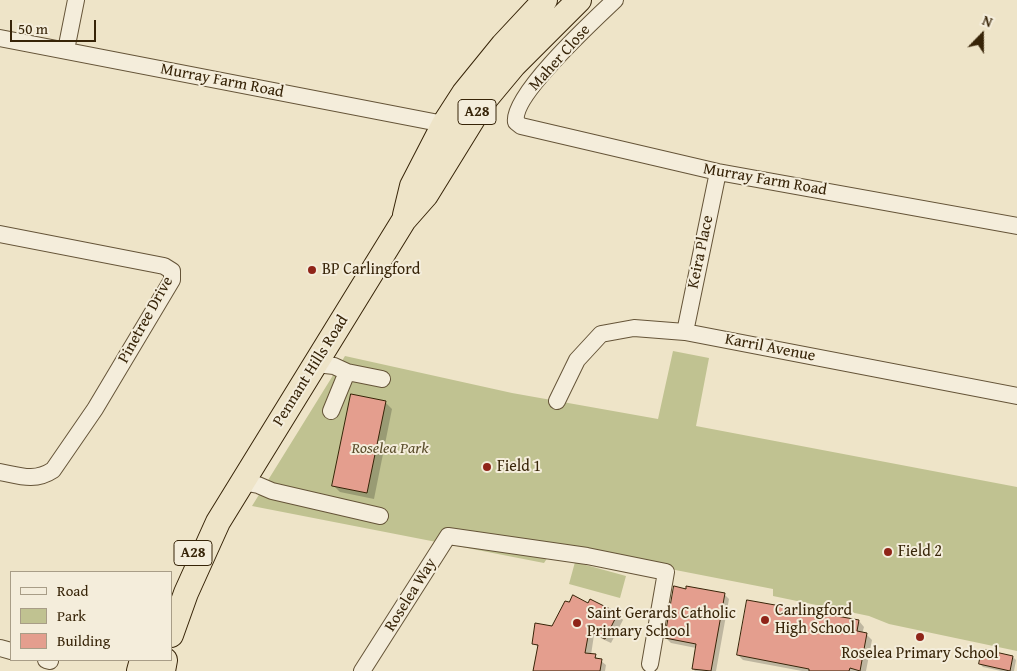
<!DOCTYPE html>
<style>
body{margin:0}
#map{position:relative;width:1017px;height:671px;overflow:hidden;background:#eee4c8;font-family:"Gentium Book Plus",serif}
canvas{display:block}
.legend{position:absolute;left:10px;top:571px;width:162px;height:90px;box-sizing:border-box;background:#f4eddb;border:1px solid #a89d87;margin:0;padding:6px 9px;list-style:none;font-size:15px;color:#372408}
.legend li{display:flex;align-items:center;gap:10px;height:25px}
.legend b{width:25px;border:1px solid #a89d87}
.north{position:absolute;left:957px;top:10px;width:50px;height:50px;-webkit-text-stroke:4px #f4eddb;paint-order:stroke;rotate:22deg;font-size:14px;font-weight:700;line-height:20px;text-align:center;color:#372408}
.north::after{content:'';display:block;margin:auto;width:18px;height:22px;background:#372408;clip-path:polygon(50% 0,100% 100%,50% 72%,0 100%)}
.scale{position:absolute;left:10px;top:20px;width:86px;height:22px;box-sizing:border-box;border:2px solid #372408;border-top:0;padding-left:6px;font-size:15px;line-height:18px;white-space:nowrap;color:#372408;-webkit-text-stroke:4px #f4eddb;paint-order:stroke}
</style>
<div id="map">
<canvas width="1017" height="671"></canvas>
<ul class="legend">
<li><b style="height:6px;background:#f4eddb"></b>Road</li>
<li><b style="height:14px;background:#c0c291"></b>Park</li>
<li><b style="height:14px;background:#e49e8e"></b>Building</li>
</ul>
<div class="north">N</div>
<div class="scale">50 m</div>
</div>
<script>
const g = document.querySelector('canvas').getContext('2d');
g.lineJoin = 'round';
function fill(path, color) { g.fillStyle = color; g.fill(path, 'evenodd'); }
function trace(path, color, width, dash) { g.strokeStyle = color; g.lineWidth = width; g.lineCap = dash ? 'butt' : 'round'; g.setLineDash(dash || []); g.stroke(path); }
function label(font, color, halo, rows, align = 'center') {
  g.font = font + ' "Gentium Book Plus",serif'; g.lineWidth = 4; g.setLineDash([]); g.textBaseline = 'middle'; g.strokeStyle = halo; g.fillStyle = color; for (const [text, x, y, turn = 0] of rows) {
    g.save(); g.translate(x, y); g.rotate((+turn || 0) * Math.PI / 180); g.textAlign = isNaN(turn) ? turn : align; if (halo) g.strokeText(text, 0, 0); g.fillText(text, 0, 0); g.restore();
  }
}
const green = new Path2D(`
 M 673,351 L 709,358 L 696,426 L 1017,487 L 1017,651 L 889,624 L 869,616 L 773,596 L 773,589 L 660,567 L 550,554 L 544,563 L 252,506 L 345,356 L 512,393 L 658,419 Z
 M 575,562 L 626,576 L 620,598 L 569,584 Z`);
const shadow = new Path2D(`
 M 385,402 L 392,409 L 374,499 L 340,492 L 333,485 Z
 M 724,594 L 729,599 L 716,671 L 695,671 L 693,669 L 696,648 L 671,643 L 666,638 Z
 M 591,601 L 618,614 L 623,620 L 611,643 L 594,635 L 591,655 L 595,656 L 606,665 L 605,671 L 535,671 L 539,648 L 534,643 L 552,627 L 589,605 Z
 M 859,621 L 864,627 L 862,634 L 867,635 L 872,640 L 866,671 L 802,671 L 743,660 L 738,655 Z
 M 983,651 L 1013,657 L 1016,660 L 1014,671 L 1001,671 L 983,667 L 980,664 Z`);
const building = new Path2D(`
 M 351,394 L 386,401 L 367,493 L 332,486 Z
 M 674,586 L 686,589 L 686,586 L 725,593 L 711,671 L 692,669 L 696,644 L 665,638 Z
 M 573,595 L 588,603 L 590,599 L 618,613 L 605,639 L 589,631 L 585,653 L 596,654 L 595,658 L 602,659 L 600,671 L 533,671 L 538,645 L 532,644 L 535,623 L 552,626 L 565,601 L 569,602 Z
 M 747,600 L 859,620 L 857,631 L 867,633 L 860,671 L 850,668 L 849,671 L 809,671 L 809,669 L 737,655 Z
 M 982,649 L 1013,656 L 1010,671 L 979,664 Z`);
const minor = new Path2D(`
 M 615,0 C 595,19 511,96 516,122 L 521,126 L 718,172 L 1017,226
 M 0,38 L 444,124
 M 66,50 L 76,0
 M 0,234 L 164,266 L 172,271 L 172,280 L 95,409 L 53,470 C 35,482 20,476 0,472
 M 685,332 L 718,172
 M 316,364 L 334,366 L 347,372 L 382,379
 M 557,401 L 577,360 L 601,334 L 634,328 L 685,332 L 1017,396
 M 331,411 L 347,372
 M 242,482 L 258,485 L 272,491 L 380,516
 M 0,648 L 11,651
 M 46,660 L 50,661
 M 362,671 L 448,536 L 587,556 L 666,572 L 650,664`);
const highway = new Path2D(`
 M 405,215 L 412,186 L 444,124 L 464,93 L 503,45 L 545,0
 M 171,635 L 186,593 L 218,522 L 404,220 L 426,195 L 484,101 L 514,65 L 579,0
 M 139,671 L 142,660
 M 163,671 L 165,660`);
const markers = [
 [312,270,5,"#8f2418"],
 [487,467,5,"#8f2418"],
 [888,552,5,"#8f2418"],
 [765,620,5,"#8f2418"],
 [577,623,5,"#8f2418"],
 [920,637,5,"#8f2418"]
];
const shields = [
 [477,112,38],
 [193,553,38]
];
const shieldNames = [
 ["A28",477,112],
 ["A28",193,553]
];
const streetNames = [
 ["Maher Close",560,58,-48],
 ["Murray Farm Road",222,81,11],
 ["Murray Farm Road",765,180,10],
 ["Keira Place",701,252,-78],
 ["Pinetree Drive",146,320,-61],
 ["Karril Avenue",770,348,11],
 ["Pennant Hills Road",311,371,-58],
 ["Roselea Way",411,595,-58]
];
const poiNames = [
 ["BP Carlingford",322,270],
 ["Field 1",497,467],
 ["Field 2",898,552],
 ["Carlingford",775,611],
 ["High School",775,629],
 ["Saint Gerards Catholic",587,614],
 ["Primary School",587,632],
 ["Roselea Primary School",920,654,"center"]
];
const parkNames = [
 ["Roselea Park",390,449]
];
fill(green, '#c0c291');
fill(shadow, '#0003');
fill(building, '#e49e8e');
trace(building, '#372408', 1);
trace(minor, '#655438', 18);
trace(highway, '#372408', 26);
trace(minor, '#f4eddb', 16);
trace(highway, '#eee4c8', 24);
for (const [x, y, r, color] of markers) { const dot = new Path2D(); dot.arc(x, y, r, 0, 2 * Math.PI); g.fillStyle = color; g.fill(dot); trace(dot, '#f4eddb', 2); }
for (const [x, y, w] of shields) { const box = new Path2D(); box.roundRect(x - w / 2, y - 12.5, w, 25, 4); g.fillStyle = '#f4eddb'; g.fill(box); trace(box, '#372408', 1); }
label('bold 15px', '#372408', null, shieldNames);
label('16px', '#372408', '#f4eddb', streetNames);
label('16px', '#372408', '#f4eddb', poiNames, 'left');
label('italic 16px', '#594c2a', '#f4eddb', parkNames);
</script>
